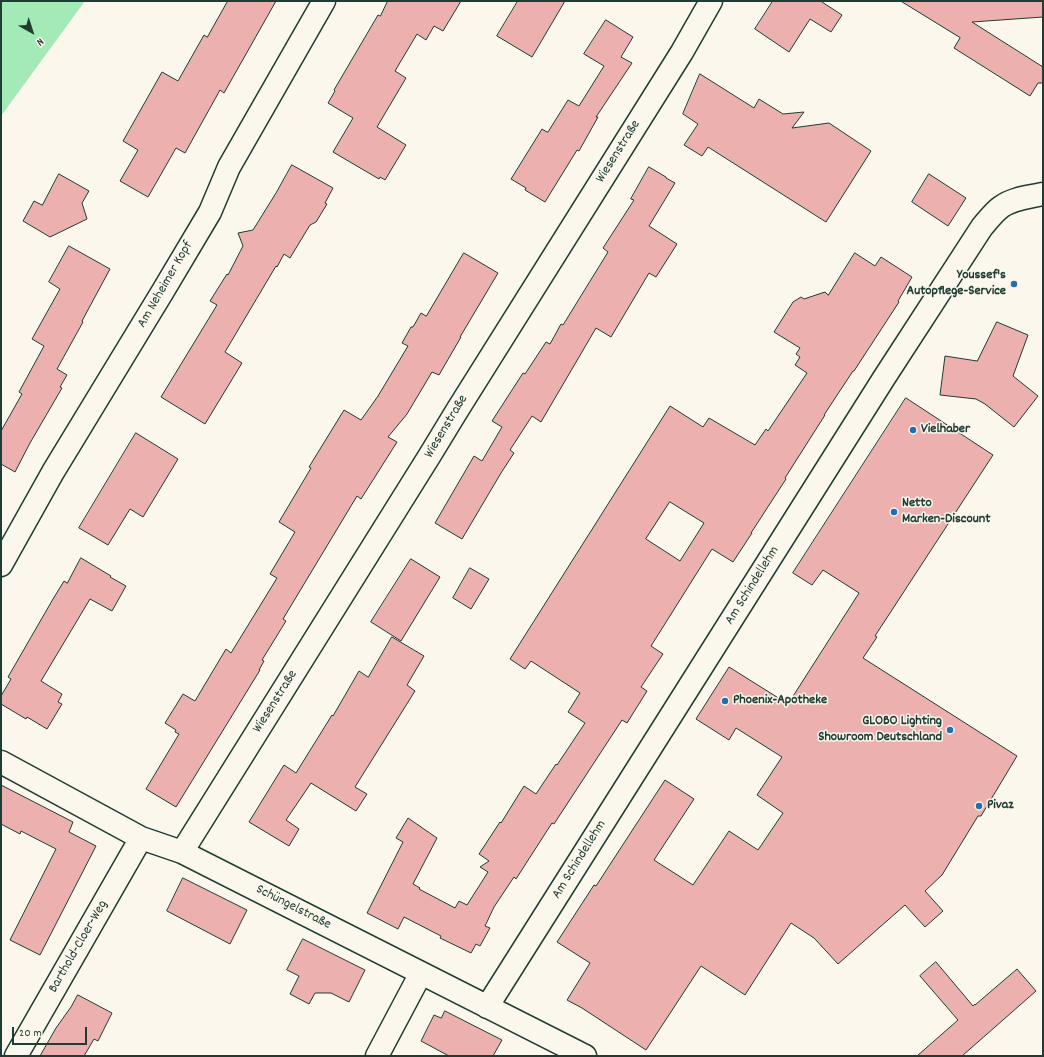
<!DOCTYPE html>
<meta charset="utf-8">
<style>
body{margin:0}
#map{position:relative;width:1044px;height:1057px;overflow:hidden;background:#fbf7ec;font-family:Dekko,sans-serif}
canvas{display:block}
.frame{position:absolute;inset:0;border:2px solid #1f3d34;pointer-events:none}
.north{position:absolute;left:12px;top:12px;width:40px;height:40px;-webkit-text-stroke:3px #fbf7ec;paint-order:stroke;rotate:141deg;font-size:11px;font-weight:700;line-height:16px;text-align:center;color:#1f3d34}
.north::after{content:'';display:block;margin:auto;width:14px;height:18px;background:#1f3d34;clip-path:polygon(50% 0,100% 100%,50% 72%,0 100%)}
.scale{position:absolute;left:12px;top:1027px;width:75px;height:18px;box-sizing:border-box;border:2px solid #1f3d34;border-top:0;padding-left:5px;font-size:12px;line-height:14px;white-space:nowrap;color:#1f3d34;-webkit-text-stroke:3px #fbf7ec;paint-order:stroke}
</style>
<div id="map">
<canvas width="1044" height="1057"></canvas>
<div class="frame"></div>
<div class="north">N</div>
<div class="scale">20 m</div>
</div>
<script>
const g = document.querySelector('canvas').getContext('2d');
g.lineJoin = 'round';
function fill(path, color) { g.fillStyle = color; g.fill(path, 'evenodd'); }
function trace(path, color, width, dash) { g.strokeStyle = color; g.lineWidth = width; g.lineCap = dash ? 'butt' : 'round'; g.setLineDash(dash || []); g.stroke(path); }
function label(font, color, halo, rows, align = 'center') {
  g.font = font + ' Dekko,sans-serif'; g.lineWidth = 3; g.setLineDash([]); g.textBaseline = 'middle'; g.strokeStyle = halo; g.fillStyle = color; for (const [text, x, y, turn = 0] of rows) {
    g.save(); g.translate(x, y); g.rotate((+turn || 0) * Math.PI / 180); g.textAlign = isNaN(turn) ? turn : align; if (halo) g.strokeText(text, 0, 0); g.fillText(text, 0, 0); g.restore();
  }
}
const green = new Path2D(`
 M 1,1 L 85,1 L 1,116 Z`);
const building = new Path2D(`
 M 228,1 L 276,1 L 224,93 L 220,90 L 185,153 L 176,148 L 148,197 L 120,181 L 138,150 L 123,141 L 162,72 L 178,81 L 204,35 L 207,37 Z
 M 388,1 L 461,1 L 443,31 L 434,26 L 426,40 L 417,34 L 395,71 L 406,78 L 377,127 L 406,145 L 385,180 L 380,177 L 379,179 L 333,152 L 353,118 L 328,103 L 335,91 L 334,90 L 378,15 L 380,16 Z
 M 518,1 L 565,1 L 532,57 L 497,36 Z
 M 773,1 L 822,1 L 822,2 L 842,15 L 831,32 L 810,19 L 789,52 L 755,29 Z
 M 901,1 L 1043,1 L 1043,17 L 972,22 L 1043,67 L 1043,83 L 1038,83 L 1030,96 L 954,48 L 960,38 Z
 M 606,20 L 633,37 L 621,57 L 632,63 L 596,117 L 598,117 L 579,151 L 577,150 L 545,202 L 525,190 L 526,188 L 511,179 L 542,129 L 547,132 L 548,132 L 568,100 L 579,106 L 604,66 L 584,54 Z
 M 700,74 L 754,108 L 759,99 L 783,114 L 804,112 L 792,128 L 829,123 L 871,151 L 826,222 L 708,147 L 702,156 L 684,145 L 698,124 L 683,114 Z
 M 292,165 L 333,188 L 325,203 L 327,204 L 316,222 L 310,225 L 290,258 L 284,254 L 277,267 L 276,266 L 225,352 L 242,363 L 205,424 L 161,397 L 217,305 L 210,301 L 227,274 L 228,275 L 243,246 L 238,233 L 253,230 L 276,193 Z
 M 649,167 L 666,177 L 666,178 L 675,183 L 649,226 L 677,244 L 656,277 L 649,273 L 611,337 L 596,328 L 541,422 L 532,416 L 510,450 L 514,453 L 501,473 L 462,539 L 435,523 L 474,456 L 482,461 L 502,427 L 492,421 L 523,373 L 525,374 L 546,342 L 550,344 L 561,324 L 563,325 L 608,252 L 603,248 L 634,200 L 631,199 Z
 M 59,174 L 89,191 L 82,203 L 87,219 L 50,237 L 23,221 L 34,201 L 42,205 Z
 M 929,174 L 966,198 L 948,226 L 912,202 Z
 M 69,246 L 110,269 L 82,321 L 83,322 L 57,369 L 67,375 L 60,387 L 62,388 L 30,443 L 15,472 L 1,464 L 1,431 L 22,394 L 19,392 L 44,346 L 32,339 L 60,289 L 49,282 Z
 M 464,253 L 498,273 L 460,337 L 461,337 L 439,375 L 432,372 L 407,414 L 388,437 L 397,442 L 361,499 L 357,496 L 283,619 L 286,621 L 262,660 L 264,661 L 259,670 L 260,670 L 176,807 L 146,789 L 179,734 L 175,732 L 176,730 L 165,723 L 183,694 L 195,701 L 226,649 L 231,653 L 277,578 L 270,574 L 295,532 L 279,522 L 311,468 L 309,467 L 344,410 L 361,420 L 378,396 L 408,346 L 402,343 L 411,327 L 413,327 L 421,313 L 426,316 Z
 M 855,253 L 875,266 L 881,257 L 912,277 L 898,301 L 899,302 L 854,371 L 853,371 L 824,415 L 825,415 L 785,478 L 786,479 L 751,533 L 752,533 L 733,562 L 712,549 L 651,646 L 663,654 L 641,687 L 647,691 L 627,723 L 622,720 L 554,824 L 552,823 L 516,879 L 514,877 L 494,907 L 485,926 L 490,928 L 480,946 L 476,944 L 471,953 L 440,938 L 441,936 L 404,917 L 398,929 L 367,913 L 403,842 L 396,838 L 408,818 L 437,838 L 413,884 L 420,888 L 419,889 L 455,908 L 459,901 L 467,905 L 488,872 L 480,867 L 489,861 L 479,854 L 500,822 L 501,823 L 524,786 L 536,794 L 556,764 L 557,765 L 585,723 L 568,712 L 580,693 L 531,661 L 525,669 L 510,659 L 670,406 L 703,427 L 709,418 L 755,445 L 766,429 L 768,431 L 807,373 L 795,365 L 800,357 L 796,354 L 800,348 L 774,332 L 793,302 L 801,297 L 804,299 L 825,292 L 828,295 ZM 670,502 L 704,523 L 680,561 L 646,539 Z
 M 997,322 L 1028,335 L 1013,376 L 1038,396 L 1014,427 L 985,404 L 976,399 L 940,395 L 945,356 L 977,361 Z
 M 906,398 L 993,455 L 875,636 L 877,637 L 863,658 L 1017,756 L 981,816 L 978,816 L 942,875 L 925,891 L 943,911 L 925,927 L 905,905 L 838,964 L 814,938 L 791,923 L 745,995 L 701,966 L 646,1050 L 582,1008 L 567,1000 L 590,963 L 557,942 L 594,885 L 596,886 L 665,780 L 694,799 L 654,860 L 693,885 L 729,831 L 758,850 L 783,813 L 757,795 L 782,757 L 736,728 L 729,740 L 696,719 L 729,667 L 788,704 L 859,593 L 823,570 L 812,585 L 793,573 Z
 M 136,433 L 178,459 L 143,517 L 130,509 L 108,545 L 79,528 Z
 M 81,558 L 111,576 L 110,577 L 126,586 L 112,611 L 90,599 L 41,681 L 62,694 L 58,702 L 62,704 L 47,729 L 27,717 L 26,719 L 1,704 L 1,696 L 11,679 L 8,677 L 53,599 L 64,581 L 67,583 Z
 M 411,559 L 440,577 L 401,641 L 371,622 Z
 M 470,568 L 489,579 L 471,609 L 453,598 Z
 M 392,637 L 424,656 L 407,685 L 415,691 L 355,787 L 367,794 L 356,811 L 311,783 L 286,820 L 299,829 L 289,846 L 249,822 L 284,765 L 296,773 L 332,715 L 333,716 L 359,671 L 368,677 Z
 M 1,785 L 73,822 L 69,832 L 96,846 L 40,955 L 10,940 L 56,849 L 21,831 L 20,834 L 1,824 Z
 M 183,878 L 247,910 L 230,944 L 167,911 Z
 M 303,939 L 365,970 L 349,1002 L 331,993 L 315,993 L 309,1004 L 290,994 L 299,976 L 287,970 Z
 M 936,962 L 973,1006 L 975,1004 L 975,1005 L 1017,969 L 1036,991 L 962,1056 L 917,1056 L 958,1020 L 920,976 Z
 M 78,995 L 112,1013 L 98,1041 L 94,1039 L 84,1056 L 40,1056 L 56,1028 L 71,1007 Z
 M 445,1011 L 502,1040 L 493,1056 L 449,1056 L 421,1041 L 434,1015 L 441,1018 Z`);
const minor = new Path2D(`
 M 1,565 L 53,472 L 163,291 L 210,212 L 229,167 L 324,1
 M 1,762 L 141,838 L 182,852 L 585,1056
 M 182,852 L 430,455 L 458,409 L 682,52 L 711,1
 M 487,1007 L 884,378 L 982,227 C 988,220 994,212 1001,207 C 1013,198 1030,197 1043,194
 M 16,1056 L 141,838
 M 377,1056 L 421,973`);
const markers = [
 [1014,284,4,"#1f6fb2"],
 [913,430,4,"#1f6fb2"],
 [894,512,4,"#1f6fb2"],
 [725,701,4,"#1f6fb2"],
 [950,730,4,"#1f6fb2"],
 [979,806,4,"#1f6fb2"]
];
const streetNames = [
 ["Wiesenstraße",619,152,-58],
 ["Am Neheimer Kopf",166,285,-60],
 ["Wiesenstraße",447,427,-59],
 ["Am Schindellehm",753,586,-58],
 ["Wiesenstraße",276,702,-58],
 ["Am Schindellehm",580,860,-58],
 ["Schüngelstraße",293,908,27],
 ["Barthold-Cloer-Weg",79,947,-60]
];
const poiNames = [
 ["Youssef's",1006,276,"right"],
 ["Autopflege-Service",1006,292,"right"],
 ["Vielhaber",921,430],
 ["Netto",902,504],
 ["Marken-Discount",902,520],
 ["Phoenix-Apotheke",733,701],
 ["GLOBO Lighting",942,722,"right"],
 ["Showroom Deutschland",942,738,"right"],
 ["Pivaz",987,806]
];
fill(green, '#a3eab6');
fill(building, '#ecb0ae');
trace(building, '#1f3d34', 1);
trace(minor, '#1f3d34', 25);
trace(minor, '#fbf7ec', 22);
for (const [x, y, r, color] of markers) { const dot = new Path2D(); dot.arc(x, y, r, 0, 2 * Math.PI); g.fillStyle = color; g.fill(dot); trace(dot, '#fbf7ec', 1.5); }
label('14px', '#1f3d34', '#fbf7ec', streetNames);
label('bold 14px', '#1f3d34', '#fbf7ec', poiNames, 'left');
</script>
